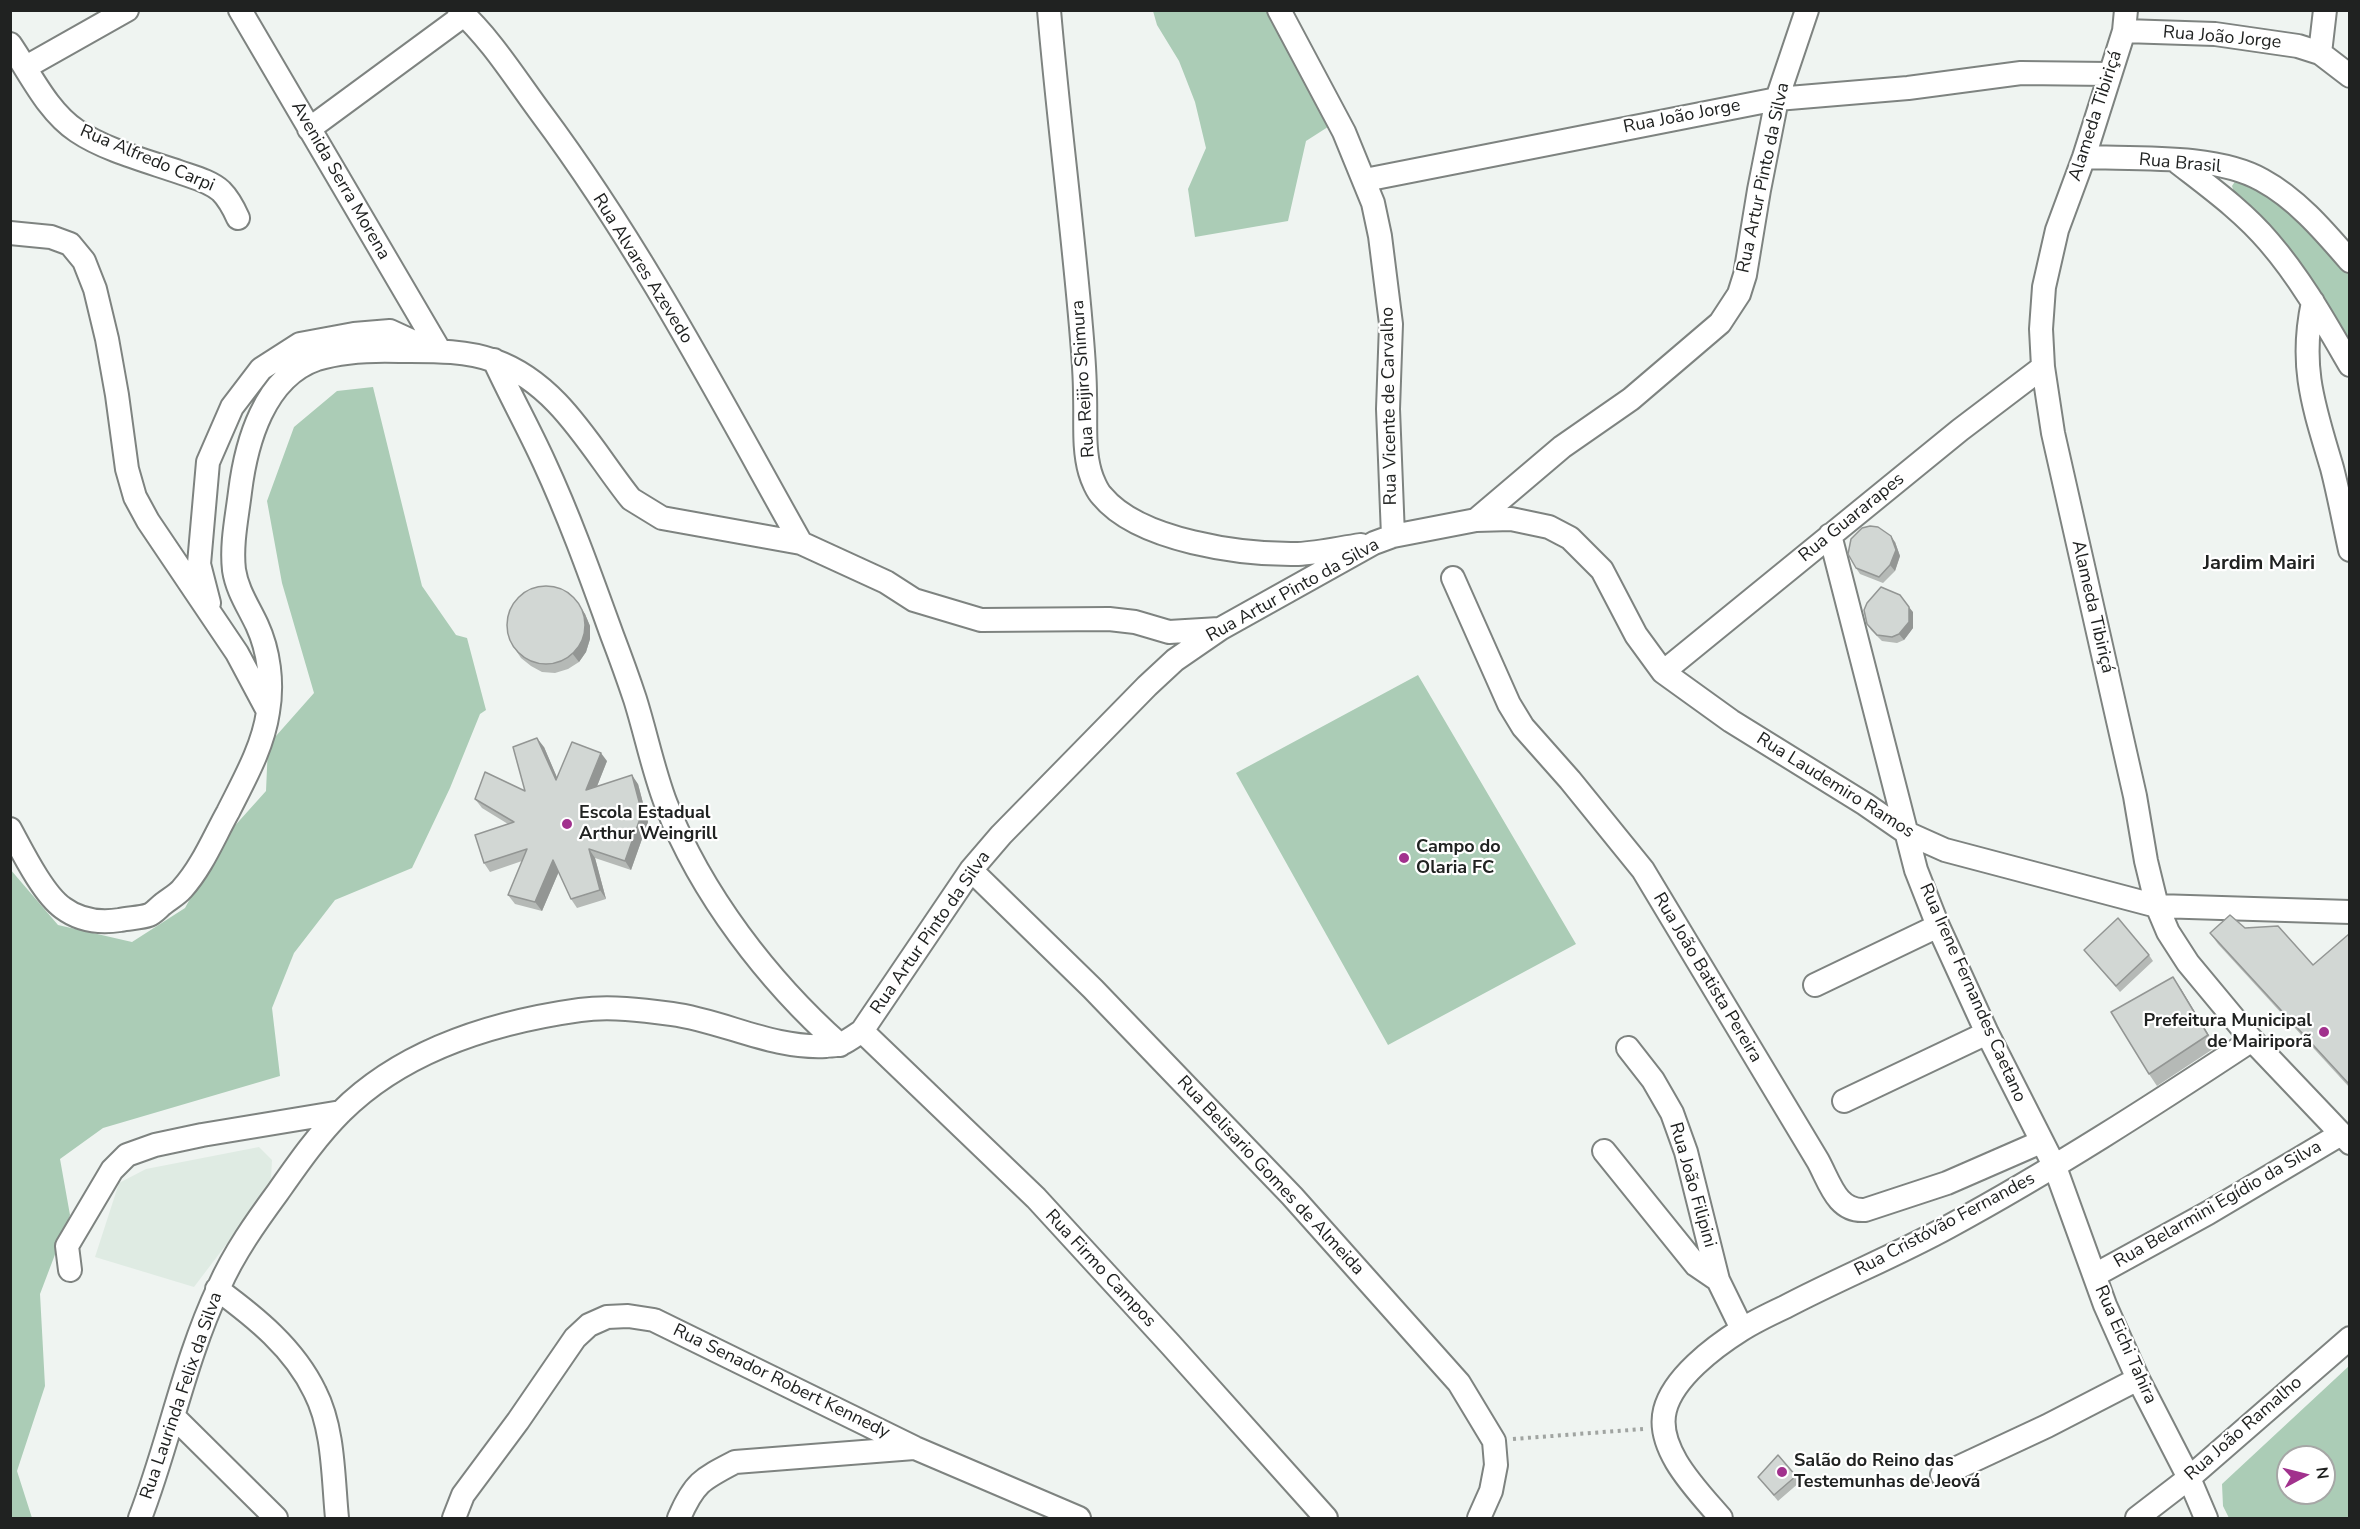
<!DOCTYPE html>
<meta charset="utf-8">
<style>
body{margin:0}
#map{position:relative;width:2360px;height:1529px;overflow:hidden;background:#eff4f1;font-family:"Nunito Sans",sans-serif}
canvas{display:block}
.frame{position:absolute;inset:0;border:12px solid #202221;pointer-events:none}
.north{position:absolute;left:2276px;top:1445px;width:60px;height:60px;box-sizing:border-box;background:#fff;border:2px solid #a6a7a6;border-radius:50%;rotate:83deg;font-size:16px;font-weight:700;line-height:24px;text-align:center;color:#202221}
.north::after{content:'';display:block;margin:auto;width:21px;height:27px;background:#a1318d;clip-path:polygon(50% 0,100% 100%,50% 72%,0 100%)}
</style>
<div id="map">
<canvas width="2360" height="1529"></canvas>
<div class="frame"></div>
<div class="north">N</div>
</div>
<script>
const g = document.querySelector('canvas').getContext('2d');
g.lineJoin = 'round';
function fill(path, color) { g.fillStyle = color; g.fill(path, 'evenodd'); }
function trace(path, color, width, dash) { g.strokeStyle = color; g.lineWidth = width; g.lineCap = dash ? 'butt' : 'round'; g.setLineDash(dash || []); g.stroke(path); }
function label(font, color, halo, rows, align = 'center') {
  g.font = font + ' "Nunito Sans",sans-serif'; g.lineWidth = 4.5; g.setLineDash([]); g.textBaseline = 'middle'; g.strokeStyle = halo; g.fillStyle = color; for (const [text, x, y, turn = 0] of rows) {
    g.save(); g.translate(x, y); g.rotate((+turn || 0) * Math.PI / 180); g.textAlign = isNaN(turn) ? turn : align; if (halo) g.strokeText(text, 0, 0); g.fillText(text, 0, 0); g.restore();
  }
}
const built = new Path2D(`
 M 259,1147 L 272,1160 L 271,1179 L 238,1229 L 194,1287 L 95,1257 L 119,1183 L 146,1169 Z`);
const green = new Path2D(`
 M 1153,11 L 1274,11 L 1331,125 L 1306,141 L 1288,221 L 1195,237 L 1188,189 L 1206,148 L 1195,102 L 1179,61 L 1157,25 Z
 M 2236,180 L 2267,189 L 2323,240 L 2349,273 L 2349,342 L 2303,269 L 2249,206 L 2235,195 L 2232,186 Z
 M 373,387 L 422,586 L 456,635 L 467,638 L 486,710 L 480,714 L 450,788 L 412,868 L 335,900 L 294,953 L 272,1008 L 280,1076 L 103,1128 L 60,1159 L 70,1215 L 40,1294 L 45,1386 L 17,1471 L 32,1518 L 10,1518 L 10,869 L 58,925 L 132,942 L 185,908 L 222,840 L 266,791 L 268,745 L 314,693 L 282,583 L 267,501 L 294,427 L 337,391 Z
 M 1418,675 L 1576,944 L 1388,1045 L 1236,773 Z
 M 2349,1366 L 2349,1518 L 2229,1518 L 2223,1506 L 2222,1484 ZM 2288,1457 L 2324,1457 L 2324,1493 L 2288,1493 Z`);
const path = new Path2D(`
 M 1513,1439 L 1643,1429`);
const minor = new Path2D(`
 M 240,10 L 440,351
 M 459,10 C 491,39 515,78 541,113 C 641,247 719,397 801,543
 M 1049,10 C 1058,116 1072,221 1081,327 C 1083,350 1085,372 1085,395 C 1086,420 1083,448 1090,472 C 1092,479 1097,491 1102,496 C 1139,541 1242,555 1298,554 C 1319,553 1340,548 1361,545
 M 1279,10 L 1344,132 L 1373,203 L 1380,236 L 1391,324 L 1388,409 L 1393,536
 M 2126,10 L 2124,31 L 2084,157 L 2057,230 L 2044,287 L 2041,329 L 2043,367 L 2053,433 L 2135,796 L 2146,861 L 2157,906 L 2168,932 L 2188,963 L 2252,1040 L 2350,1143
 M 2124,31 L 2215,34 L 2298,46 L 2320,53 L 2350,76
 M 10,44 C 30,73 47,111 77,131 C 105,150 147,161 179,172 C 193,177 210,181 221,191 C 229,199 234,209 238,218
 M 2320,53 L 2325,10
 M 26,67 L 127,10
 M 309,129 L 464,15
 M 2084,157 C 2136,159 2216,154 2262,180 C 2297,199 2324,231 2350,261
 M 2176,161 C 2208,186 2243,211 2269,242 C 2301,279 2325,322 2350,365
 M 1365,180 L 1777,99 L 1908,88 L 2021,73 L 2109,74
 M 10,233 L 51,237 L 70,244 L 84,261 L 95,289 L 107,339 L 117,395 L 127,469 L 135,497 L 148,521 L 237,653 L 268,711
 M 2313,302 C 2299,367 2314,407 2332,468 C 2339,495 2344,523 2350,550
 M 494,360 C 510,395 528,427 544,462 C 570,518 591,577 612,635 C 620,656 628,678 635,699 C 646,734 653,770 666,804 C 701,894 768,981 840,1045
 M 1476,520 L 1511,519 L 1549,527 L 1570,538 L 1602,570 L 1636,635 L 1663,672 L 1731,721 L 1865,804 L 1907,833 L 1945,850 L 2157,906 L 2350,912
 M 1830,535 L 1916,870 L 1938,926 L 1987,1033 L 2055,1167 L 2105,1305 L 2138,1379 L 2189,1478 L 2206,1518
 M 1453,578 L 1509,704 L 1523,727 L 1570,780 L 1643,870 L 1818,1161 C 1830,1183 1837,1212 1865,1210 L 1947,1183 L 2041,1142
 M 209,603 L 199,564 L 208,462 L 232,407 L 261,369 L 300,344 L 354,334 L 390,331 L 427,348
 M 1663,672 L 1960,430 L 2043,367
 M 10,829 C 22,851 43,894 63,908 C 79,920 100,923 120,920 C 129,918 141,918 149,915 C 154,913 159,907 163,904 C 169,899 177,895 182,889 C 202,867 214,837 228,812 C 244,780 263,747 268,712 C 273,683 269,651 257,625 C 248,606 237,590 234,570 C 231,544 237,517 240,492 C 246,443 264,377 317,359 C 344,351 372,350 400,351 C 431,351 465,350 495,361 C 559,384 591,449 631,499 L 662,518 L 801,543 L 886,582 L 914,600 L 981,620 L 1109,619 L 1135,622 L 1169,632 L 1219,629
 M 971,870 L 1093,989 L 1292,1196 L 1459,1383 L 1494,1441 L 1496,1465 L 1491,1491 L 1479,1518
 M 1815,985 L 1938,926
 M 862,1031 L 1036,1198 L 1170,1344 L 1326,1518
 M 1628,1048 L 1653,1080 L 1672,1113 L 1686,1152 L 1718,1280 L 1742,1329
 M 1844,1101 L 1987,1033
 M 1604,1151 L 1696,1265 L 1718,1280
 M 70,1270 L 67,1246 L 112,1170 L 127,1155 L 155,1145 L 202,1135 L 341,1112
 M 2095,1275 L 2208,1213 L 2341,1134
 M 217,1289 C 255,1317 294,1348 315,1392 C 334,1429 333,1478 337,1518
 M 174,1417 L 276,1518
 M 1942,1475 L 2047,1426 L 2138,1379
 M 140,1518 C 169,1443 184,1361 219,1287 C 234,1253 256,1222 278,1192 C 297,1165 317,1136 341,1112 C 404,1049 494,1022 580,1010 C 610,1006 642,1010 672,1014 C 724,1021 772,1049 826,1046 C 830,1045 836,1046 841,1044 C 848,1041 856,1035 862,1031 L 971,870 L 1001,835 L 1147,686 L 1175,660 L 1220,629 L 1374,543 L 1393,536 L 1476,520 L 1562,447 L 1631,399 L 1720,323 L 1739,294 L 1745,275 L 1759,190 L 1777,99 L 1807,10
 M 454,1518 L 463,1495 L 518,1421 L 575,1338 L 589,1325 L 607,1317 L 628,1316 L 654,1320 L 915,1448 L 1079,1518
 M 679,1518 C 694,1483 702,1479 735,1462 L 914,1448
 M 1721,1518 C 1698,1491 1655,1449 1665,1410 C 1673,1378 1714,1347 1741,1330 C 1755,1321 1770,1314 1785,1307 C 1838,1279 1895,1256 1948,1227 C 2053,1170 2152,1106 2252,1040
 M 2137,1518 L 2189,1478 L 2350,1338`);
const wall = new Path2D(`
 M 1895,542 L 1900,556 L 1895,571 L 1883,583 L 1860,574 L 1856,568 Z
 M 579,605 L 585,614 L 590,626 L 590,639 L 586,652 L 579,662 L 568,669 L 555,673 L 542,672 L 531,666 L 521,658 L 515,649 Z
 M 1913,612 L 1913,628 L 1904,640 L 1897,643 L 1882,641 L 1871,630 L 1867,624 Z
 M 544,747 L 557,778 L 607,761 L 597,786 L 638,784 L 648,822 L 631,870 L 595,858 L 606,899 L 577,908 L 571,899 L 559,871 L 542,911 L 515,904 L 508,895 L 522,861 L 490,872 L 484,863 L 508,824 L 482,808 L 475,799 L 525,791 Z
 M 2245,928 L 2313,965 L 2349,934 L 2349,1087 L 2218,944 L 2210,933 Z
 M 2084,950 L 2149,955 L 2153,961 L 2120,992 Z
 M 2181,989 L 2216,1047 L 2157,1086 L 2149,1074 Z
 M 1796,1476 L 1800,1482 L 1778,1501 L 1758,1477 Z`);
const shadedWall = new Path2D(`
 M 1891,536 L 1895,542 L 1900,556 L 1895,571 L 1890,565 Z
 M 579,605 L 585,614 L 590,626 L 590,639 L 586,652 L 579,662 L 572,653 Z
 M 1909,607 L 1913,612 L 1913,628 L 1904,640 L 1899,634 Z
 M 537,738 L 544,747 L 562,789 L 556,780 Z
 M 601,753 L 607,761 L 592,799 L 586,790 Z
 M 632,775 L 638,784 L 648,822 L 631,870 L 625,861 Z
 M 589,849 L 595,858 L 606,899 L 600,890 Z
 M 553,860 L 560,869 L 542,911 L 535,902 Z
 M 2173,977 L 2181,989 L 2216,1047 L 2208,1035 Z`);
const building = new Path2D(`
 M 1870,526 L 1878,527 L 1891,536 L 1896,550 L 1890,565 L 1879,577 L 1856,568 L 1848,554 L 1851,539 L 1862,528 Z
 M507 625a39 39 0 1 1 78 0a39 39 0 1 1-78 0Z
 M 1881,587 L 1900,595 L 1909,607 L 1909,622 L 1899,634 L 1892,637 L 1877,635 L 1867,624 L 1864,610 L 1867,603 Z
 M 537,738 L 556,780 L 572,742 L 601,753 L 586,790 L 632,775 L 642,813 L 625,861 L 589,849 L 600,890 L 571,899 L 553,860 L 535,902 L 508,895 L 527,849 L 484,863 L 475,835 L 514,822 L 475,799 L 485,772 L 525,791 L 513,747 Z
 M 2230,915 L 2245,928 L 2278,926 L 2313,965 L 2349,934 L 2349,1084 L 2210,933 Z
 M 2118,918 L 2149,955 L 2116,986 L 2084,950 Z
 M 2173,977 L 2208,1035 L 2149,1074 L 2111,1012 Z
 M 1778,1455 L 1796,1476 L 1774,1495 L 1758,1477 Z`);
const markers = [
 [567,824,6,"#a1318d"],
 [1404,858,6,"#a1318d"],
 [2324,1032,6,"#a1318d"],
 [1782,1472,6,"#a1318d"]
];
const streetNames = [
 ["Rua João Jorge",2222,38,5],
 ["Alameda Tibiriçá",2096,116,-72],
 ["Rua João Jorge",1682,117,-11],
 ["Rua Alfredo Carpi",147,159,23],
 ["Rua Brasil",2180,164,5],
 ["Rua Artur Pinto da Silva",1764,178,-78],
 ["Avenida Serra Morena",340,181,60],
 ["Rua Alvares Azevedo",642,269,58],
 ["Rua Reijiro Shimura",1084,379,-94],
 ["Rua Vicente de Carvalho",1390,406,-91],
 ["Rua Guararapes",1852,518,-39],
 ["Rua Artur Pinto da Silva",1293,591,-29],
 ["Alameda Tibiriçá",2092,607,77],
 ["Rua Laudemiro Ramos",1835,786,32],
 ["Rua Artur Pinto da Silva",931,933,-55],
 ["Rua João Batista Pereira",1707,978,59],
 ["Rua Irene Fernandes Caetano",1972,993,66],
 ["Rua Belisario Gomes de Almeida",1270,1176,47],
 ["Rua João Filipini",1692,1185,74],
 ["Rua Belarmini Egídio da Silva",2218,1205,-30],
 ["Rua Cristóvão Fernandes",1945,1225,-28],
 ["Rua Firmo Campos",1100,1269,47],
 ["Rua Eichi Tahira",2125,1345,66],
 ["Rua Senador Robert Kennedy",781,1382,26],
 ["Rua Laurinda Felix da Silva",182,1396,-71],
 ["Rua João Ramalho",2244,1429,-41]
];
const poiNames = [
 ["Escola Estadual",579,814],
 ["Arthur Weingrill",579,835],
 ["Campo do",1416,848],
 ["Olaria FC",1416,869],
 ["Prefeitura Municipal",2312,1022,"right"],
 ["de Mairiporã",2312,1043,"right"],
 ["Salão do Reino das",1794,1462],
 ["Testemunhas de Jeová",1794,1483]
];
const neighbourhoodNames = [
 ["Jardim Mairi",2259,564]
];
fill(built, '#dfebe3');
fill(green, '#abccb6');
trace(minor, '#7e8380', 26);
trace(path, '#a0a4a1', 4, [3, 4.5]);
trace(minor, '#fff', 22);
fill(wall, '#b5b9b6');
fill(shadedWall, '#939694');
fill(building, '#d2d7d4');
trace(building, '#939694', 1.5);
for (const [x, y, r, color] of markers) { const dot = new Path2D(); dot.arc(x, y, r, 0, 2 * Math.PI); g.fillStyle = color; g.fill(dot); trace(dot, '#fff', 2); }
label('18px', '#202221', '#fff', streetNames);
label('bold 18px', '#202221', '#fff', poiNames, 'left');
label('bold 20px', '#202221', '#fff', neighbourhoodNames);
</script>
